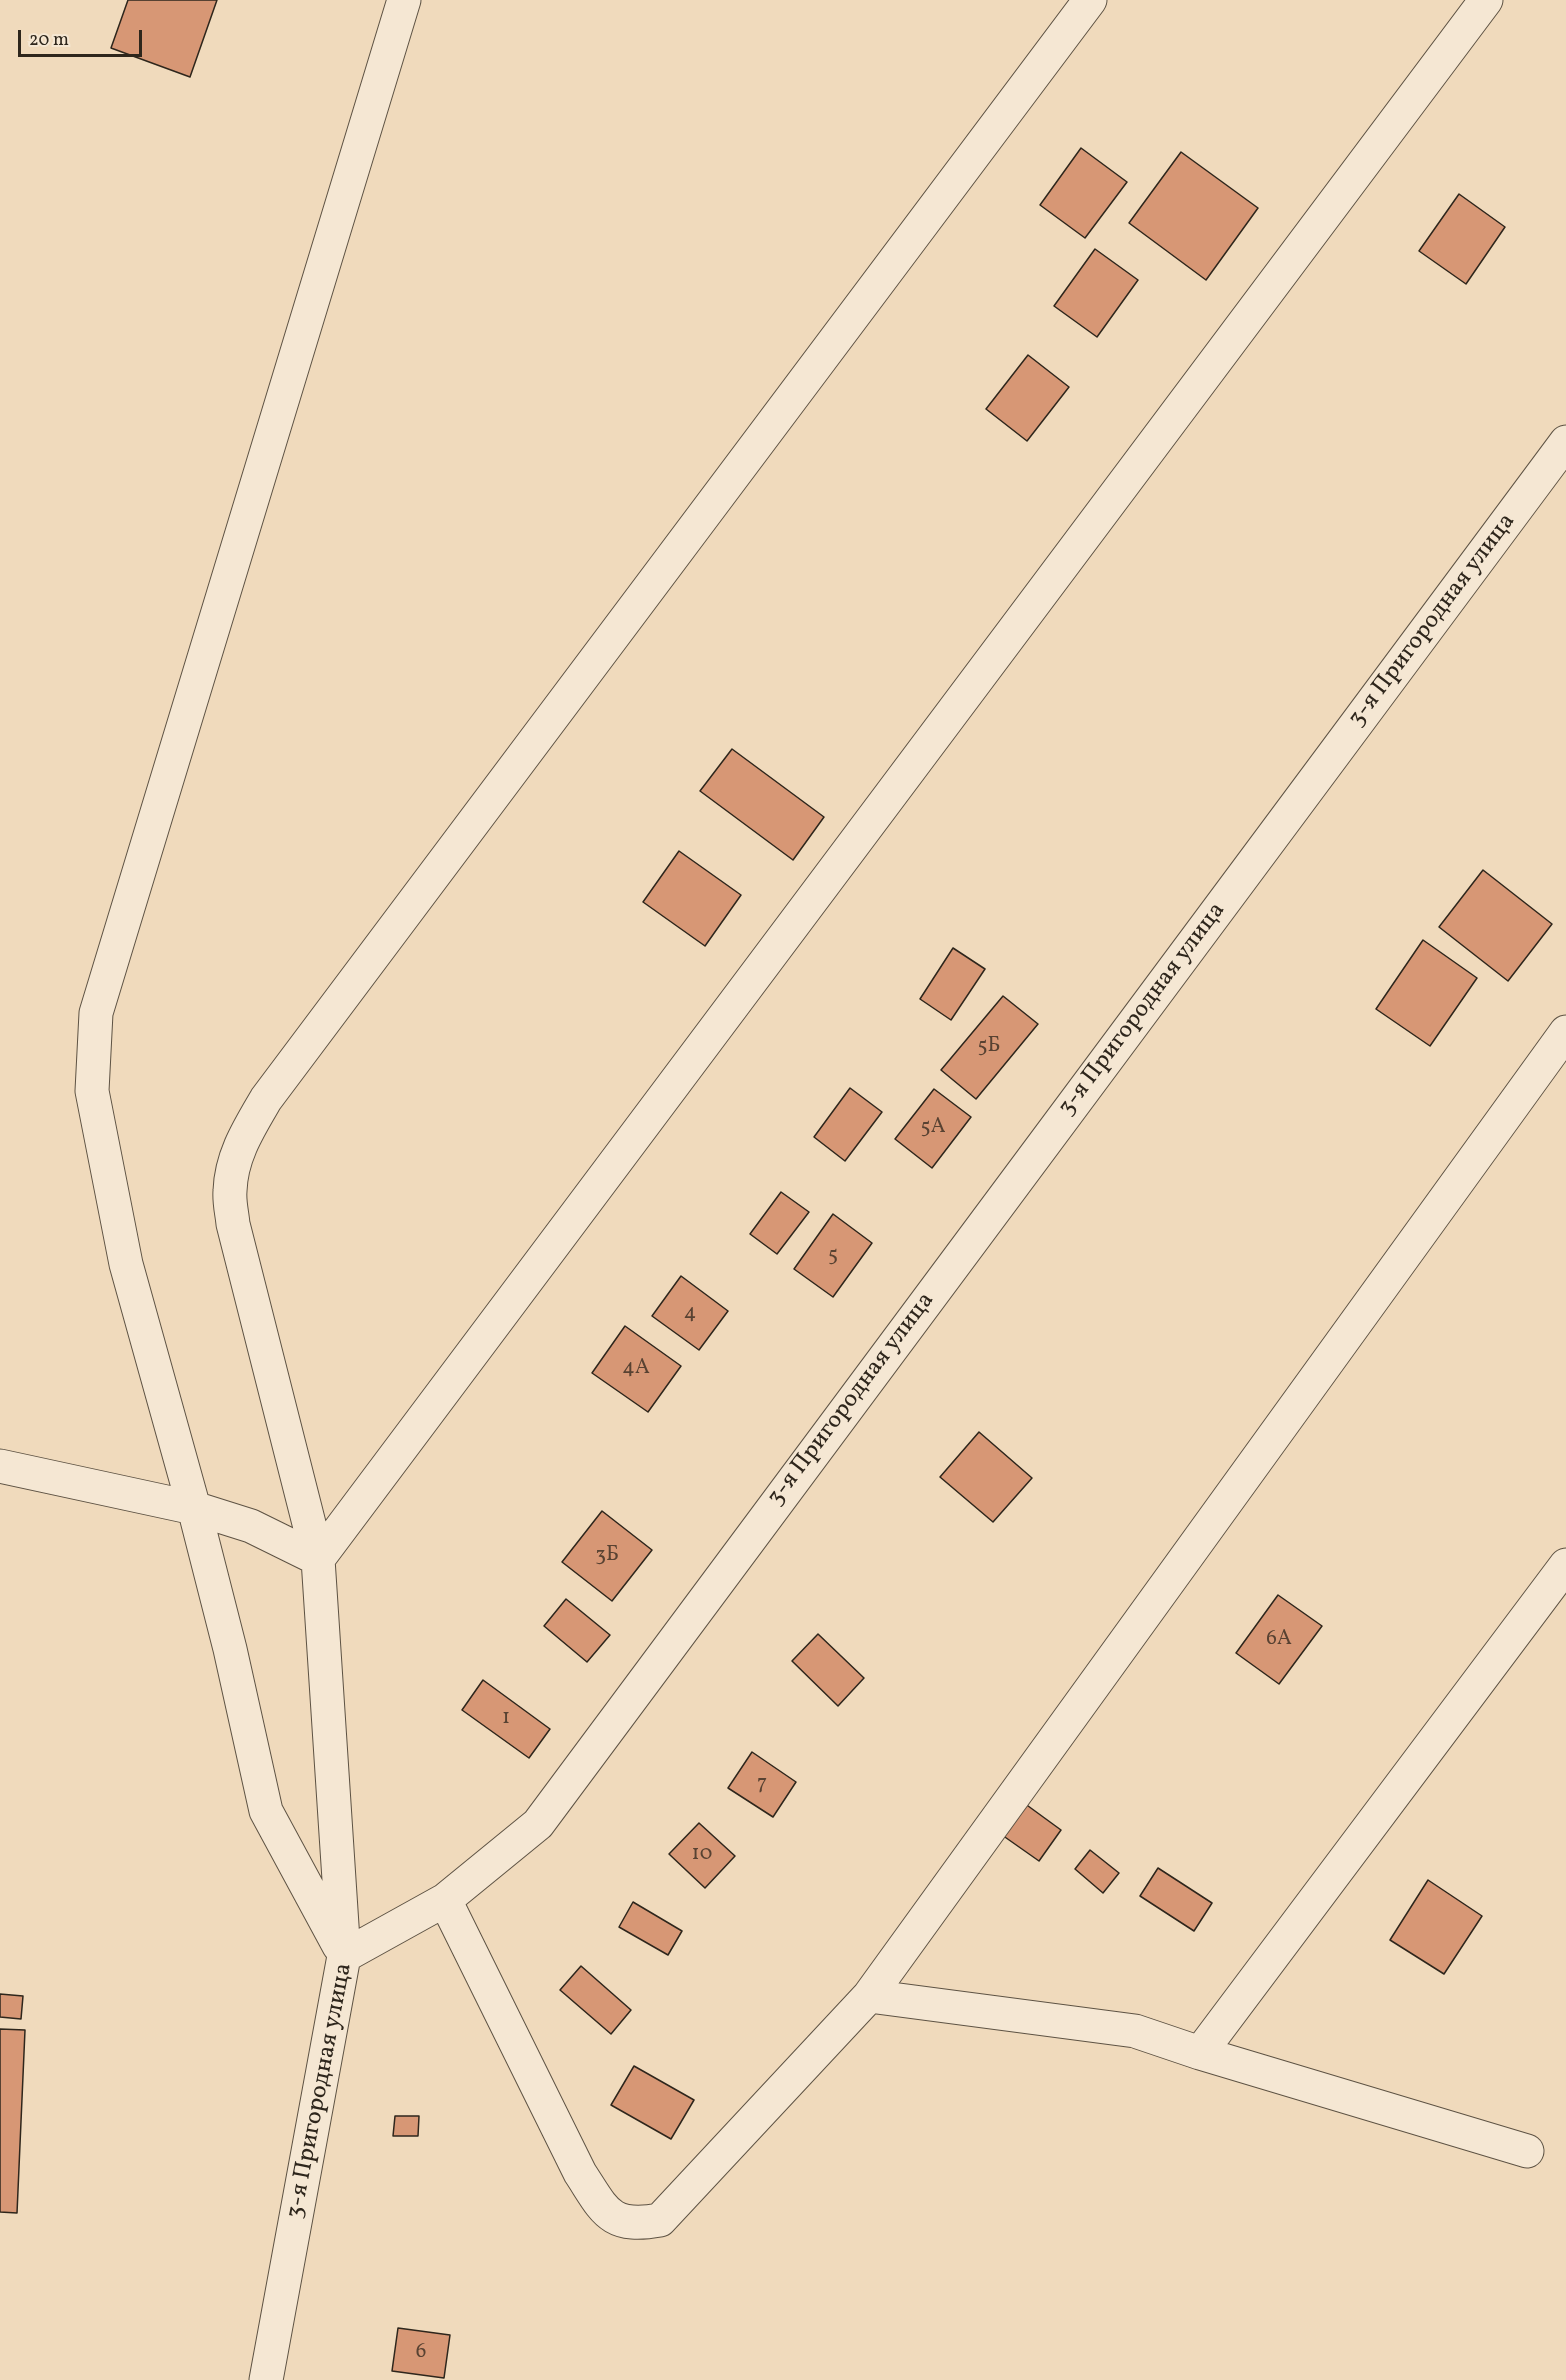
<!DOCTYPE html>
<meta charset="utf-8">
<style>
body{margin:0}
#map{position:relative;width:1566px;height:2380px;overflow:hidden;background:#f0dabc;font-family:Vollkorn,serif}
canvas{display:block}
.scale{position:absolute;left:18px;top:30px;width:124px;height:27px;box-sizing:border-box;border:3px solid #2e261c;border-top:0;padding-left:8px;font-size:18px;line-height:21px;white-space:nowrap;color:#2e261c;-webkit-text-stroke:4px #f5e7d3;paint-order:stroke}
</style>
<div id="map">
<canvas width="1566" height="2380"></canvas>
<div class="scale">20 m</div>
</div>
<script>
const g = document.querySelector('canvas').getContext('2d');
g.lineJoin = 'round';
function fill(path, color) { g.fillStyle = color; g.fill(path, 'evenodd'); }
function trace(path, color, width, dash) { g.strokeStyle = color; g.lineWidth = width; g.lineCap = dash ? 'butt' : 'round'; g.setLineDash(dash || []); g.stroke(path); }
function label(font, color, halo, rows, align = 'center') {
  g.font = font + ' Vollkorn,serif'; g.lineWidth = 4.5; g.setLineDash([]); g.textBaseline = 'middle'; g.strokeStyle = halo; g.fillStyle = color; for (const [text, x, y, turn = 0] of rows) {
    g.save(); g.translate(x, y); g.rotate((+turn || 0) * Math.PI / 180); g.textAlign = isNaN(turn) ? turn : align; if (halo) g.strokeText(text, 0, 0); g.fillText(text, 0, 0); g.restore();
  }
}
const building = new Path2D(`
 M 128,0 L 217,0 L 190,77 L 111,48 Z
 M 1081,148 L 1127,182 L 1085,238 L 1040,205 Z
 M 1181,152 L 1258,208 L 1206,280 L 1129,223 Z
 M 1459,194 L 1505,227 L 1466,284 L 1419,251 Z
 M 1095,249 L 1138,280 L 1097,337 L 1054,306 Z
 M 1028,355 L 1069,387 L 1027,441 L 986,409 Z
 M 732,749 L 824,817 L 793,860 L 700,791 Z
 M 679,851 L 741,895 L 705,946 L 643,902 Z
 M 1483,870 L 1552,924 L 1508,981 L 1439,927 Z
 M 1423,940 L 1477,978 L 1430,1046 L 1376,1009 Z
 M 953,948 L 985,969 L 951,1020 L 920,999 Z
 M 1003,996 L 1038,1024 L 976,1099 L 941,1070 Z
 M 850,1088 L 882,1112 L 845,1161 L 814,1137 Z
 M 934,1089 L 971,1117 L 932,1168 L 895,1139 Z
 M 781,1192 L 809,1212 L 777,1254 L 750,1234 Z
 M 833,1214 L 872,1243 L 833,1297 L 794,1269 Z
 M 681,1276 L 728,1311 L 699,1350 L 652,1316 Z
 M 625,1326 L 681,1366 L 648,1412 L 592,1373 Z
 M 979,1432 L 1032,1478 L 993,1522 L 940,1477 Z
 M 602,1511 L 652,1550 L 612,1601 L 562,1562 Z
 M 1278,1595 L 1322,1626 L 1279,1684 L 1236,1653 Z
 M 566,1599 L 610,1635 L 587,1662 L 544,1626 Z
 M 818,1634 L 864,1678 L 838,1706 L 792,1661 Z
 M 483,1680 L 550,1729 L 529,1758 L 462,1710 Z
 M 752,1752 L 796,1782 L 773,1817 L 728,1788 Z
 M 1024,1803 L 1061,1830 L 1039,1861 L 1002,1835 Z
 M 699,1823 L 735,1856 L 705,1888 L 669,1854 Z
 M 1090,1850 L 1119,1873 L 1103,1893 L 1075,1869 Z
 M 1158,1868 L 1212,1903 L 1194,1931 L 1140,1896 Z
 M 1428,1880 L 1482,1916 L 1444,1974 L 1390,1940 Z
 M 633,1902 L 682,1931 L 668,1955 L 619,1927 Z
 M 581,1966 L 631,2010 L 611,2034 L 560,1990 Z
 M 0,1994 L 23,1996 L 21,2019 L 0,2017 Z
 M 0,2029 L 25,2030 L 17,2213 L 0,2212 Z
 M 634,2066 L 694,2100 L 671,2139 L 611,2105 Z
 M 395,2116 L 419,2116 L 418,2136 L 393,2136 Z
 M 398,2328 L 450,2335 L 444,2378 L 392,2371 Z`);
const street = new Path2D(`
 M 0,1466 L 194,1508 L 251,1526 L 318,1559 L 1486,0
 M 445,1900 L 580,2173 C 605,2211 609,2229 660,2220 L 869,1996
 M 339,1946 L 266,1811 L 230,1649 L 194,1508 L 126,1264 L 92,1091 L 96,1013 L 404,0
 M 344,1956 L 318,1559 L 233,1224 C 232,1213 229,1202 230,1191 C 231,1156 249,1128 266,1099 L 1090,0
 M 1200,2053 L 1566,1565
 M 1527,2151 L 1200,2053 L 1135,2031 L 869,1996 L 1566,1032
 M 266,2380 L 344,1956 L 445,1900 L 538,1824 L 1566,442`);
const numberNames = [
 ["5Б",989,1047],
 ["5А",933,1128],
 ["5",833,1256],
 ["4",690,1314],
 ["4А",636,1369],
 ["3Б",607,1556],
 ["6А",1279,1640],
 ["1",506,1719],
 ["7",762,1785],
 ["10",702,1855],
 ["6",421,2353]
];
const streetNames = [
 ["3-я Пригородная улица",1433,621,-53],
 ["3-я Пригородная улица",1143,1010,-53],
 ["3-я Пригородная улица",852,1400,-53],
 ["3-я Пригородная улица",321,2091,-79]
];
fill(building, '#d79775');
trace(building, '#2e261c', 1.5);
trace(street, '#5e5344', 35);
trace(street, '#f5e7d3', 33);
label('21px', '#584232', null, numberNames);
label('24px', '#2e261c', '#f5e7d3', streetNames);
</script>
